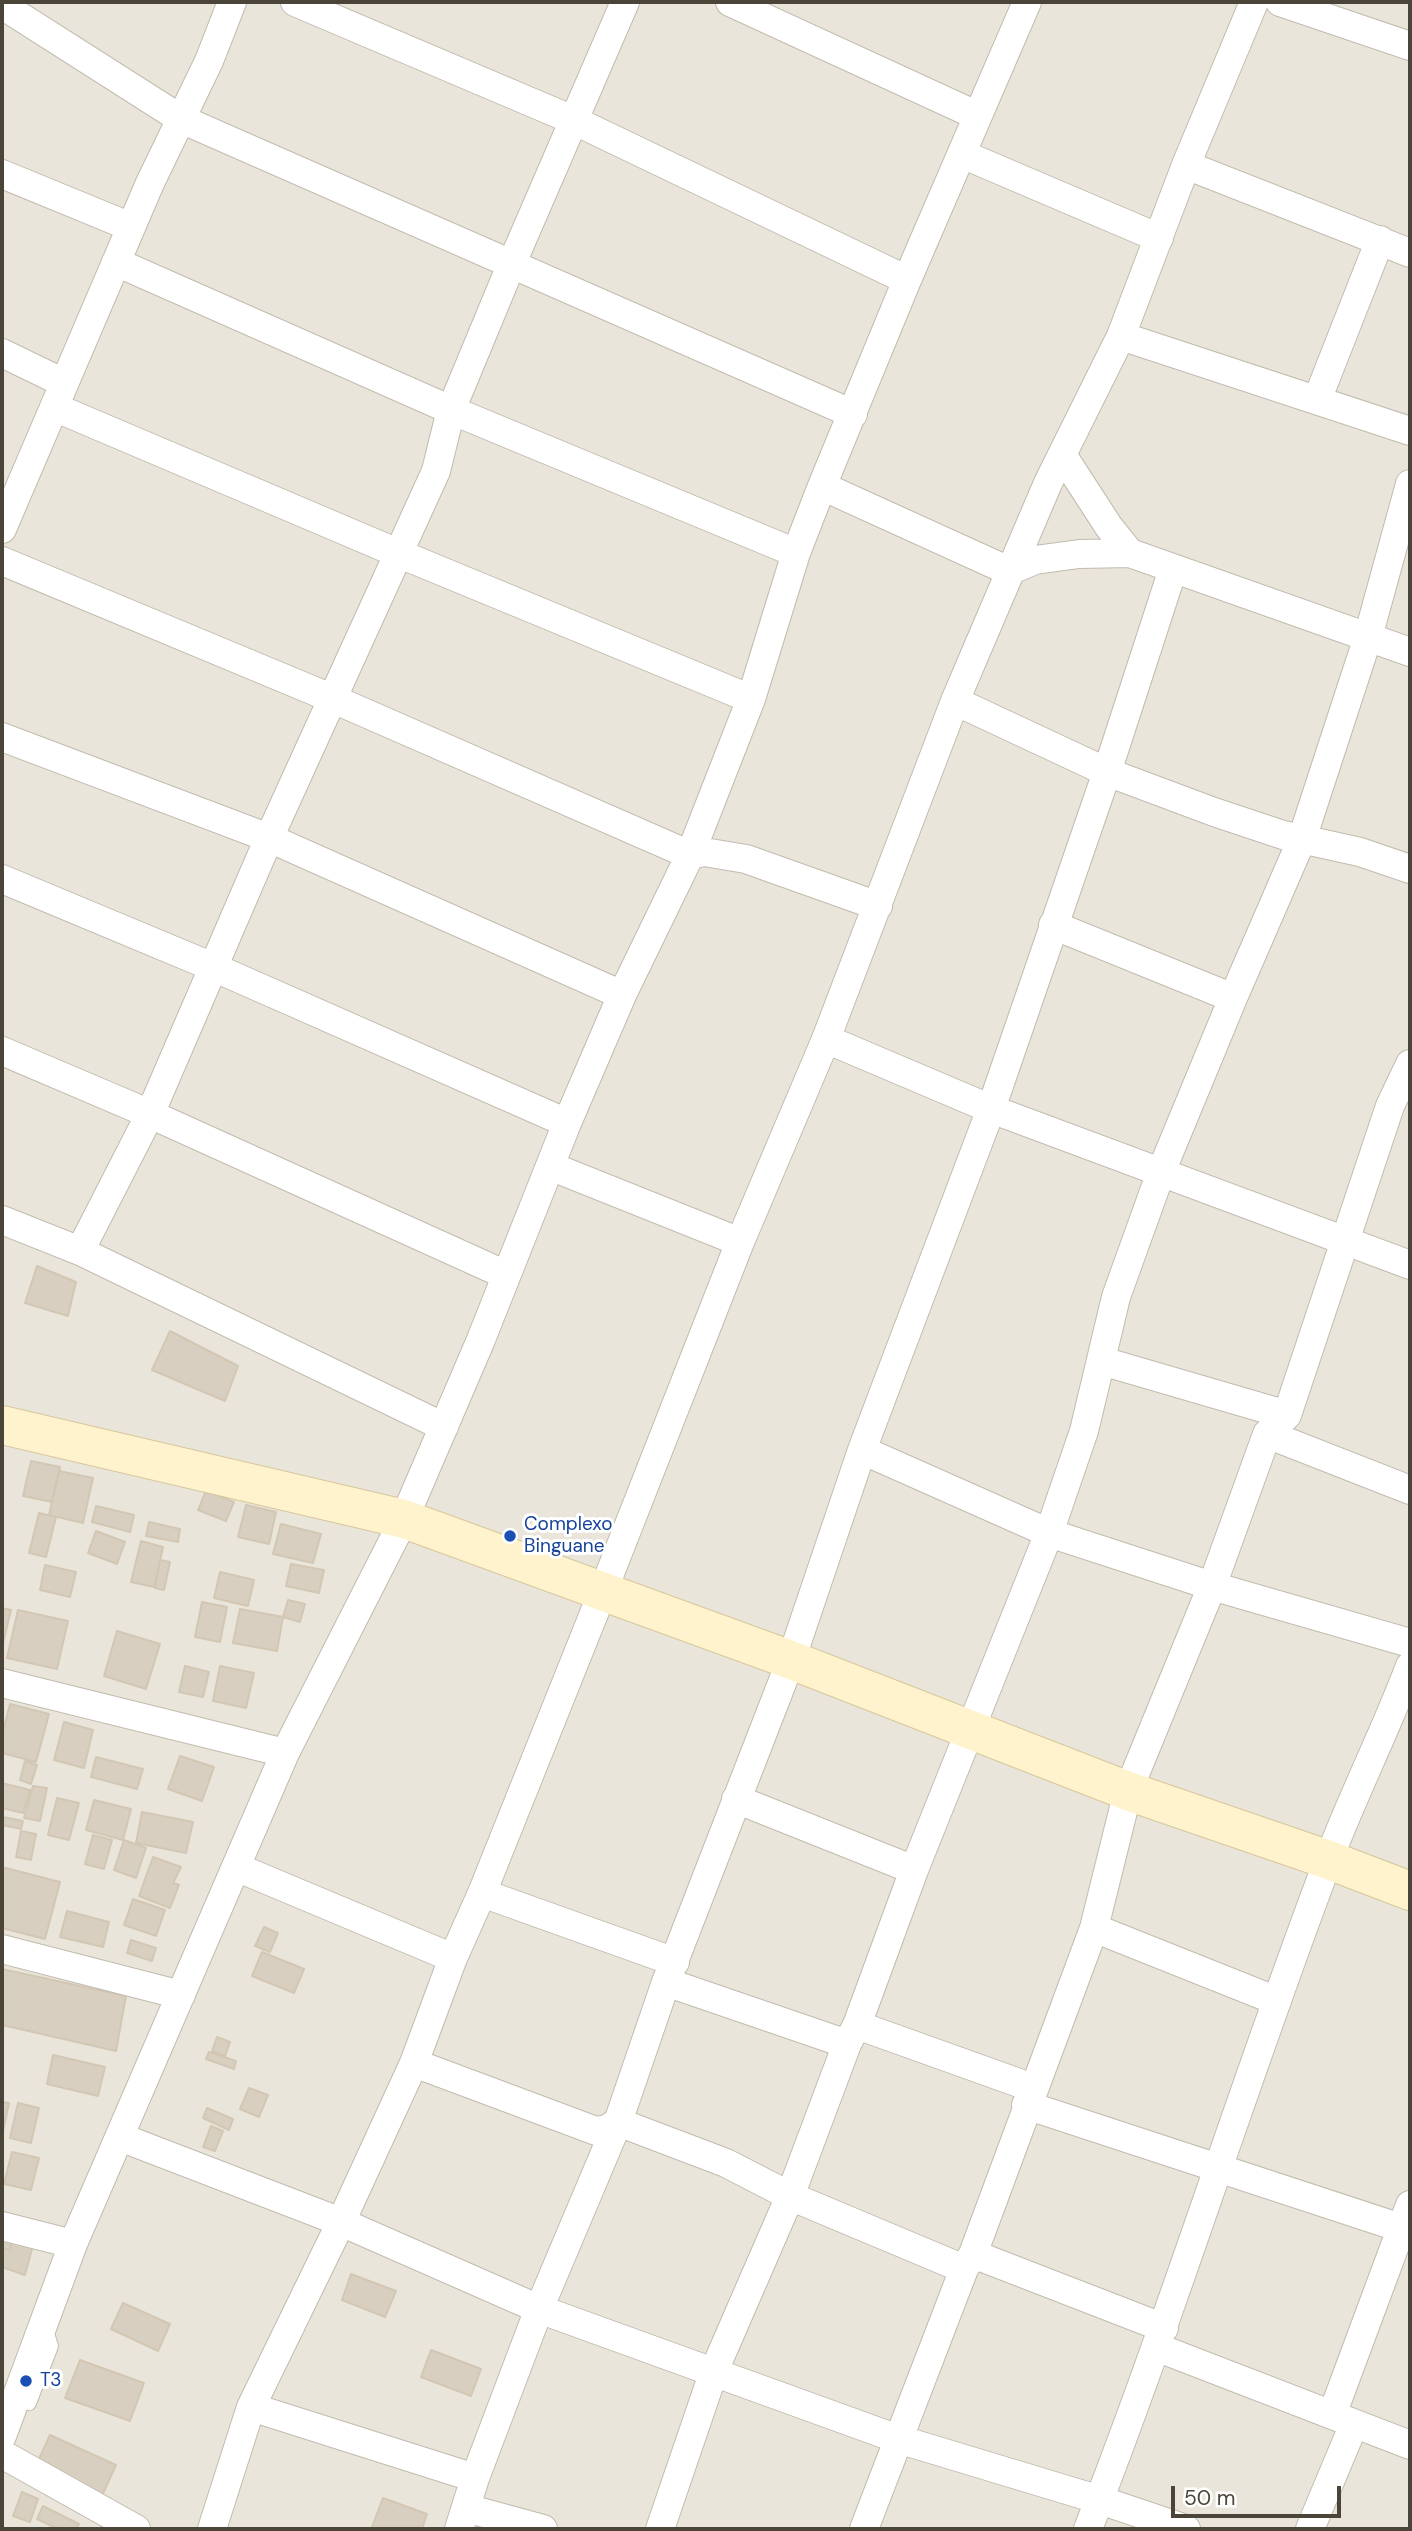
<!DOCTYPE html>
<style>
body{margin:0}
#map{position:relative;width:1412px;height:2531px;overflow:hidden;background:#f6f3ec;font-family:"DM Sans",sans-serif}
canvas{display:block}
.frame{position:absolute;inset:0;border:4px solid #4b4439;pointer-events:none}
.scale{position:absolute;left:1171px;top:2486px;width:170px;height:32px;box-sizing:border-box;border:4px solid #4b4439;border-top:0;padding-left:9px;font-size:21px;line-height:24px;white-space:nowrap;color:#4b4439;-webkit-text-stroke:5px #fff;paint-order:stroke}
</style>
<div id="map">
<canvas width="1412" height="2531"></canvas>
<div class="frame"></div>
<div class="scale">50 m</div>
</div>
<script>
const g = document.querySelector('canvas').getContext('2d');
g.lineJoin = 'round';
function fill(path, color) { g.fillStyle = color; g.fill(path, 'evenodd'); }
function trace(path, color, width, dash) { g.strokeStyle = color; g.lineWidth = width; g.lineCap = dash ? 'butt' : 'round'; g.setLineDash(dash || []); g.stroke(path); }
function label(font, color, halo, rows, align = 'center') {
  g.font = font + ' "DM Sans",sans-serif'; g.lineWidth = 6; g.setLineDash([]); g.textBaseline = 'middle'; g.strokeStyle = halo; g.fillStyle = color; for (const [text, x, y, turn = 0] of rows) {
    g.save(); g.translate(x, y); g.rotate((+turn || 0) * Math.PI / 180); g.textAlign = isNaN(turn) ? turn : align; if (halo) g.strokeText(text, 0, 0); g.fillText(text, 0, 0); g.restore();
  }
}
const residential = new Path2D(`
 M 2,2 L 1410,2 L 1410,2529 L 2,2529 Z`);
const building = new Path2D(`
 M 37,1266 L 76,1282 L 68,1316 L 25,1303 Z
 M 170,1331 L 238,1366 L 225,1401 L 152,1370 Z
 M 31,1461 L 60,1467 L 52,1502 L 23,1496 Z
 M 59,1471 L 93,1478 L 83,1523 L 49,1515 Z
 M 206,1491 L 234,1502 L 226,1521 L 198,1510 Z
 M 246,1505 L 276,1512 L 269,1544 L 238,1537 Z
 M 96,1506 L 134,1515 L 130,1532 L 92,1522 Z
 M 39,1513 L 56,1517 L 46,1557 L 29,1553 Z
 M 149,1522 L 180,1529 L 178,1542 L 146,1536 Z
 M 281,1524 L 321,1534 L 313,1563 L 273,1554 Z
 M 96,1531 L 125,1542 L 117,1564 L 88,1553 Z
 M 141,1541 L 163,1547 L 154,1587 L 131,1582 Z
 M 160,1560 L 170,1562 L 164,1590 L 155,1588 Z
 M 291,1564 L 324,1570 L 319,1593 L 286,1586 Z
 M 45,1565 L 76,1572 L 70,1597 L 40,1590 Z
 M 220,1572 L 254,1580 L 248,1606 L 214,1598 Z
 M 288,1600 L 305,1604 L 300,1622 L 283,1617 Z
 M 202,1602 L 227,1607 L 220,1642 L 195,1637 Z
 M 2,1608 L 11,1610 L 2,1647 Z
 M 240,1609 L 283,1617 L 277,1651 L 233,1643 Z
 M 18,1610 L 68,1621 L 57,1669 L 7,1658 Z
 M 117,1631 L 160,1644 L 146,1689 L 104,1676 Z
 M 185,1666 L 209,1672 L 203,1697 L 179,1692 Z
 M 220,1666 L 254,1673 L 246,1708 L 213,1701 Z
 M 10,1704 L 49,1714 L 36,1762 L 2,1753 L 2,1736 Z
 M 64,1722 L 93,1730 L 84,1768 L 54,1760 Z
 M 180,1756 L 214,1767 L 202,1801 L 168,1789 Z
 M 96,1757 L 143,1769 L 137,1789 L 91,1777 Z
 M 25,1761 L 37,1765 L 31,1784 L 20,1780 Z
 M 2,1783 L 30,1790 L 23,1813 L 2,1808 Z
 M 33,1786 L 47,1788 L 40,1821 L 24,1818 Z
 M 57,1798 L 79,1803 L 69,1840 L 48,1835 Z
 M 94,1800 L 131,1809 L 123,1840 L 86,1830 Z
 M 142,1812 L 193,1822 L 186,1853 L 136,1843 Z
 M 3,1817 L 23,1821 L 21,1829 L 2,1825 Z
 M 21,1831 L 36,1834 L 31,1860 L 16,1857 Z
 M 93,1835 L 112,1840 L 104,1869 L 85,1864 Z
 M 124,1840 L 146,1848 L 136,1878 L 114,1870 Z
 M 153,1857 L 181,1867 L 173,1883 L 179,1885 L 170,1908 L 139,1896 Z
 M 2,1867 L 60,1882 L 45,1939 L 2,1928 Z
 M 133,1899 L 165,1910 L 156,1936 L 124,1925 Z
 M 67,1911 L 109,1922 L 103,1947 L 60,1937 Z
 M 264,1927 L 278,1933 L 270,1952 L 255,1946 Z
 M 131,1940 L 156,1948 L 152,1961 L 127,1953 Z
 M 262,1952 L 304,1969 L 294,1993 L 252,1976 Z
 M 2,1969 L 126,1996 L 116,2051 L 2,2025 Z
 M 217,2037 L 230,2042 L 225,2056 L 212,2051 Z
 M 209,2052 L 236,2061 L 234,2069 L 206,2059 Z
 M 53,2055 L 105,2067 L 98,2096 L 47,2084 Z
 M 249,2088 L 268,2095 L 259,2117 L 240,2109 Z
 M 2,2102 L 9,2103 L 2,2136 Z
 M 18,2103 L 39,2108 L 31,2143 L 10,2138 Z
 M 207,2108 L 233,2119 L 229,2130 L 203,2118 Z
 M 211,2126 L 223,2131 L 215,2151 L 203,2147 Z
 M 12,2152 L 39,2158 L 31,2190 L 4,2184 Z
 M 2,2235 L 13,2237 L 10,2250 L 2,2248 Z
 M 12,2239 L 33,2245 L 25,2275 L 2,2267 L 2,2248 L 10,2250 Z
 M 351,2274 L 396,2291 L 385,2317 L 342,2300 Z
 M 123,2303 L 170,2324 L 158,2351 L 111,2329 Z
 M 431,2350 L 481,2369 L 471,2396 L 421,2377 Z
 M 80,2360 L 144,2383 L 130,2421 L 65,2398 Z
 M 50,2435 L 116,2465 L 100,2500 L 34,2470 Z
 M 22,2492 L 38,2499 L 30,2522 L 13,2516 Z
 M 383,2498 L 427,2514 L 422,2529 L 378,2529 L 372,2527 Z
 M 43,2506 L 79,2524 L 76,2529 L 58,2529 L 37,2519 Z`);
const lane = new Path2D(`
 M 29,2403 L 51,2346 L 45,2327`);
const street = new Path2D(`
 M 295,2 L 573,120 L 907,280
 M 730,2 L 978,116
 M 1280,2 L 1410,46
 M 2,5 L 181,119 L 853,414
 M 962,154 L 1159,238
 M 1186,165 L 1410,253
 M 2,174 L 131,227
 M 116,262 L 451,410 L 796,553
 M 1121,336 L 1410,431
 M 2,353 L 64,383
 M 1317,400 L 1380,240
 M 54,407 L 400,554 L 751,699
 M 1063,456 L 1109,527 L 1130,553
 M 822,486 L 1009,571 L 1035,560 L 1079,554 L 1130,553 L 1410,652
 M 2,529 L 150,183 L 209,61 L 232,2
 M 2,561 L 331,698 L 690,855 L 704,852 L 746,859 L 878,906
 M 955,701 L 1107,772 L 1214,812 L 1283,835 L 1360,852 L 1410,869
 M 2,737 L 269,838 L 622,995
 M 2,879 L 213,967 L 567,1123
 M 1053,925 L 1233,998
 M 826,1039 L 991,1109 L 1410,1265
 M 2,1051 L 150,1114 L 506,1275
 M 550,1166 L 740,1242
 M 2,1220 L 80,1251 L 444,1427
 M 80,1251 L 150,1114 L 269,838 L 436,471 L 451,410 L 512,263 L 625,2
 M 1102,1361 L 1287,1415
 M 1267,1434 L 1410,1490
 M 862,1450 L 1049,1533 L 1212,1586 L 1410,1643
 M 2,1683 L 285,1753
 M 736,1799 L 914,1870
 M 236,1867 L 453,1958
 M 482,1893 L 675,1962
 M 1094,1928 L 1277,2001
 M 2,1949 L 181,1995
 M 666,1982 L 847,2044
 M 857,2025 L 1033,2088
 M 414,2063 L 596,2131 L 607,2129 L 618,2122 L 726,2163 L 790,2196 L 964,2269
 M 1026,2105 L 1410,2231
 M 120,2137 L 341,2222 L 539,2309 L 898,2439 L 1100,2500 L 1186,2529
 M 2,2226 L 73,2244
 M 973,2254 L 1164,2328
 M 1156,2347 L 1410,2445
 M 251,2407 L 475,2478
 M 1332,2415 L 1410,2205
 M 2,2436 L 73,2244 L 285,1753 L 404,1519 L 480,1342 L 567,1123 L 622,995 L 690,855 L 751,699 L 796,553 L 822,486 L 907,280 L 1027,2
 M 2,2454 L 136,2529
 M 466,2508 L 543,2529
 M 212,2529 L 251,2407 L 341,2222 L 414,2063 L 453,1958 L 482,1893 L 603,1591 L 740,1242 L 826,1039 L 955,701 L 1048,483 L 1121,336 L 1186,165 L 1254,2
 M 459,2529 L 475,2478 L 539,2309 L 618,2122 L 666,1982 L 791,1660 L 862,1450 L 991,1109 L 1107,772 L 1173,569
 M 660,2529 L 714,2371 L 790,2196 L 847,2044 L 857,2025 L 914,1870 L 1049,1533 L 1084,1431 L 1116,1297 L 1161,1172 L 1233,998 L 1302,839 L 1368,637 L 1410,484
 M 864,2529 L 964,2269 L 973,2254 L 1094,1928 L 1128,1791 L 1212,1586 L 1267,1434 L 1287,1415 L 1390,1106 L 1410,1064
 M 1088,2529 C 1174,2309 1244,2082 1328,1861 C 1353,1795 1385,1732 1410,1666
 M 1310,2529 L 1354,2424`);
const secondary = new Path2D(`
 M 2,1425 L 404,1519 L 791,1660 L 1128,1791 L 1329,1860 L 1410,1891`);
const markers = [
 [510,1536,7,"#1a4fb4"],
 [26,2381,7,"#1a4fb4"]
];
const transitNames = [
 ["Complexo",524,1525],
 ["Binguane",524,1547],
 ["T3",40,2381]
];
fill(residential, '#eae5da');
fill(building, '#d8cfc1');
trace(building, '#d3c7b4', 2);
trace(lane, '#c2bbae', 16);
trace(street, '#c2bbae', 30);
trace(secondary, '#d6c79b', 40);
trace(lane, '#fff', 14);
trace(street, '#fff', 28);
trace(secondary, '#fff3cd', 38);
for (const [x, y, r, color] of markers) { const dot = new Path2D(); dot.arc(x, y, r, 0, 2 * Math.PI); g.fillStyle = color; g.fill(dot); trace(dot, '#fff', 2.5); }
label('19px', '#164399', '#fff', transitNames, 'left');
</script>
